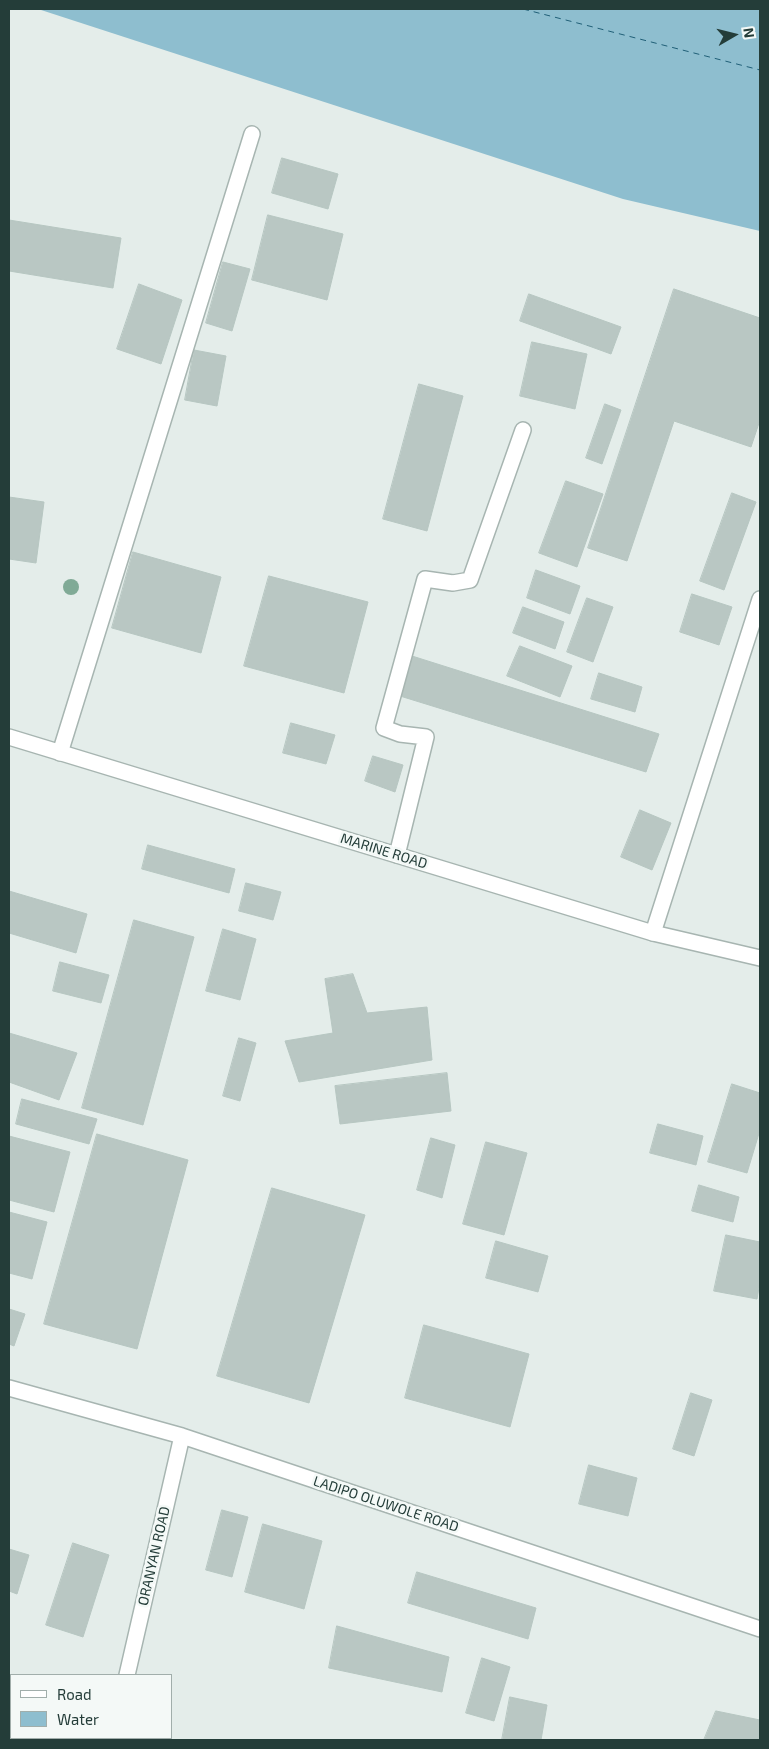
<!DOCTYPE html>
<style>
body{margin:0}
#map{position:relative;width:769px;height:1749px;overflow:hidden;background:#e4edea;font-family:"Exo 2",sans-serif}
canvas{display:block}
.frame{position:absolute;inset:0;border:10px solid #243d39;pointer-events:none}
.legend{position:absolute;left:10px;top:1674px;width:162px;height:65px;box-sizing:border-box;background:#f4f9f7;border:1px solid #a1aeab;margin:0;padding:6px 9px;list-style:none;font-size:15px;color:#243d39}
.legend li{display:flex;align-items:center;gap:10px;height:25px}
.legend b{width:25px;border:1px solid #a1aeab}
.north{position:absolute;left:709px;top:10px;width:50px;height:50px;-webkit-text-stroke:4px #f4f9f7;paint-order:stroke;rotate:82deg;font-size:14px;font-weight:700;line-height:20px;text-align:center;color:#243d39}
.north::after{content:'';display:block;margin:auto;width:18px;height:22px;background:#243d39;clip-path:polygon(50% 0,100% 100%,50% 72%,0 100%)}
</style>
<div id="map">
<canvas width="769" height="1749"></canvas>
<div class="frame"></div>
<ul class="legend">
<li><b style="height:6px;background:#fff"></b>Road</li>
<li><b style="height:14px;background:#8ebecf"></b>Water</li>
</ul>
<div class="north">N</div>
</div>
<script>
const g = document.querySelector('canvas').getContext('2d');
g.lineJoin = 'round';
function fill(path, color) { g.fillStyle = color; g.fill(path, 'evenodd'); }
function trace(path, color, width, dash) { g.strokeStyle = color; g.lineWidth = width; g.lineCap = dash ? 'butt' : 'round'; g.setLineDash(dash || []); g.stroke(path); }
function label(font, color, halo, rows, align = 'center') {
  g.font = font + ' "Exo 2",sans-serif'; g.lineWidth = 5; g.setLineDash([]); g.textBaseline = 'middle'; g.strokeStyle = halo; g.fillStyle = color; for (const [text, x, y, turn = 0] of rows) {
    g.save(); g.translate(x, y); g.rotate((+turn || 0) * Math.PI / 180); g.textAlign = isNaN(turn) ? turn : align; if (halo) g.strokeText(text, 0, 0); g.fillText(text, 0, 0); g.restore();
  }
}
const water = new Path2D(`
 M 38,9 L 760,9 L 760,231 L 623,199 Z`);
const ferry = new Path2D(`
 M 523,9 L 760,70`);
const building = new Path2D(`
 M 282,158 L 338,174 L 328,209 L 272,193 Z
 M 268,215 L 343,234 L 327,300 L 252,280 Z
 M 9,220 L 121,238 L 113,288 L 9,271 Z
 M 223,262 L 250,269 L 232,331 L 206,323 Z
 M 139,284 L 182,300 L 161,364 L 117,349 Z
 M 674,289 L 760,318 L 760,420 L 751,447 L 674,421 L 627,561 L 588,548 Z
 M 529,294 L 621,327 L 611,354 L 520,321 Z
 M 532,342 L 587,354 L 575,409 L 520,396 Z
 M 194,350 L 226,356 L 217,406 L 185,400 Z
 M 419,384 L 463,396 L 427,531 L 383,519 Z
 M 605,404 L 621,410 L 602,464 L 586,458 Z
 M 566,481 L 603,494 L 577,567 L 539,553 Z
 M 732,493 L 756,502 L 724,590 L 700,581 Z
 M 9,497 L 44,502 L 36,563 L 9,559 Z
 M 133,552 L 221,577 L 201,653 L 112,628 Z
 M 536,570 L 580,586 L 570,614 L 527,598 Z
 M 269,576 L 368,602 L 344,693 L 244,666 Z
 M 692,594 L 732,607 L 719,645 L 680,632 Z
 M 587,598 L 613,607 L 593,662 L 567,652 Z
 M 523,607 L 564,622 L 555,649 L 513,633 Z
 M 520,646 L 572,666 L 560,697 L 507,676 Z
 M 412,656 L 659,734 L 646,772 L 400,696 Z
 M 599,673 L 642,687 L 635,712 L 591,699 Z
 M 291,723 L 335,735 L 326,764 L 283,753 Z
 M 373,756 L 403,765 L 395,792 L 365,781 Z
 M 640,810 L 671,823 L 652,870 L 621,857 Z
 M 148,845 L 235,869 L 229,893 L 142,869 Z
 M 246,883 L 281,892 L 273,920 L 239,911 Z
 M 9,891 L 87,914 L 76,953 L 9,933 Z
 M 134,920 L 194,937 L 143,1125 L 82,1108 Z
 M 223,929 L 256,939 L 240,1000 L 206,991 Z
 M 60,962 L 109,975 L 101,1003 L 53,991 Z
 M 353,974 L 367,1013 L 427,1007 L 432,1060 L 299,1082 L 285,1041 L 333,1033 L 325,979 Z
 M 9,1033 L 77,1053 L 59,1100 L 9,1082 Z
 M 239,1038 L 256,1043 L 240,1101 L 223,1096 Z
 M 447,1073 L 451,1111 L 340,1124 L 335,1086 Z
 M 732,1084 L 760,1093 L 760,1130 L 747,1173 L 708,1162 Z
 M 22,1099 L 97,1119 L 89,1144 L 16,1124 Z
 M 658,1124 L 703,1136 L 696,1165 L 650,1153 Z
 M 97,1134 L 188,1160 L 137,1349 L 44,1324 Z
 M 9,1136 L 70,1152 L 54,1212 L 9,1200 Z
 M 431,1138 L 455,1145 L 442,1198 L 417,1190 Z
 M 486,1142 L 527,1153 L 504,1235 L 463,1224 Z
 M 699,1185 L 739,1197 L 733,1222 L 692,1211 Z
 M 272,1188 L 365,1215 L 309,1403 L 217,1376 Z
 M 9,1212 L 47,1222 L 32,1279 L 9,1273 Z
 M 726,1235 L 760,1242 L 760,1282 L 757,1299 L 714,1291 Z
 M 496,1241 L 548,1256 L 538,1292 L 486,1278 Z
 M 9,1309 L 25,1314 L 14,1346 L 9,1344 Z
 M 424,1325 L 529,1354 L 510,1427 L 405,1398 Z
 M 691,1393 L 712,1400 L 694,1456 L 673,1449 Z
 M 589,1465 L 637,1478 L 628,1516 L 579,1504 Z
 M 222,1510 L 248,1517 L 232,1577 L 206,1570 Z
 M 263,1524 L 322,1541 L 304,1609 L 245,1592 Z
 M 73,1543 L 109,1555 L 83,1637 L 46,1625 Z
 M 9,1549 L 29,1555 L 17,1594 L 9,1591 Z
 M 417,1572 L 536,1608 L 528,1639 L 408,1603 Z
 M 337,1626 L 449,1657 L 442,1692 L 329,1668 Z
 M 482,1658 L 510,1667 L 494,1721 L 466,1713 Z
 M 9,1682 L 11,1683 L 11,1729 L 9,1729 Z
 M 510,1697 L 547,1705 L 541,1740 L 502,1740 Z
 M 716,1711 L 760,1720 L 760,1740 L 704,1740 Z
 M 48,1738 L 71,1738 L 70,1740 Z`);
const service = new Path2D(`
 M 397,855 L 426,737 L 400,734 L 384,728 L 425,579 L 453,583 L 470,580 L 523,430
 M 653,933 L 760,599`);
const minor = new Path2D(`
 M 60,753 L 252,134
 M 9,1388 L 182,1436 L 760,1629
 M 127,1675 L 182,1436
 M 111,1740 L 112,1738`);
const tertiary = new Path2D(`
 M 9,737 L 653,933 L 760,958`);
const trees = [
 [71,587]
];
const streetNames = [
 ["MARINE ROAD",384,851,17],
 ["LADIPO OLUWOLE ROAD",386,1504,18],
 ["ORANYAN ROAD",154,1556,-77]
];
fill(water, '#8ebecf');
trace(ferry, '#205f77', 1, [6, 5]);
fill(building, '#b9c7c3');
trace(building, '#b6c6c1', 1);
trace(service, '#a7b5b1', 18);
trace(minor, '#a7b5b1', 18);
trace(tertiary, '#a7b5b1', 18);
trace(service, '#fff', 15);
trace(minor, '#fff', 15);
trace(tertiary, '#fff', 15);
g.fillStyle = '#80aa96';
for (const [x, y] of trees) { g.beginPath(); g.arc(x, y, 8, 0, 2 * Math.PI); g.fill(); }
label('14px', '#243d39', '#f4f9f7', streetNames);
</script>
